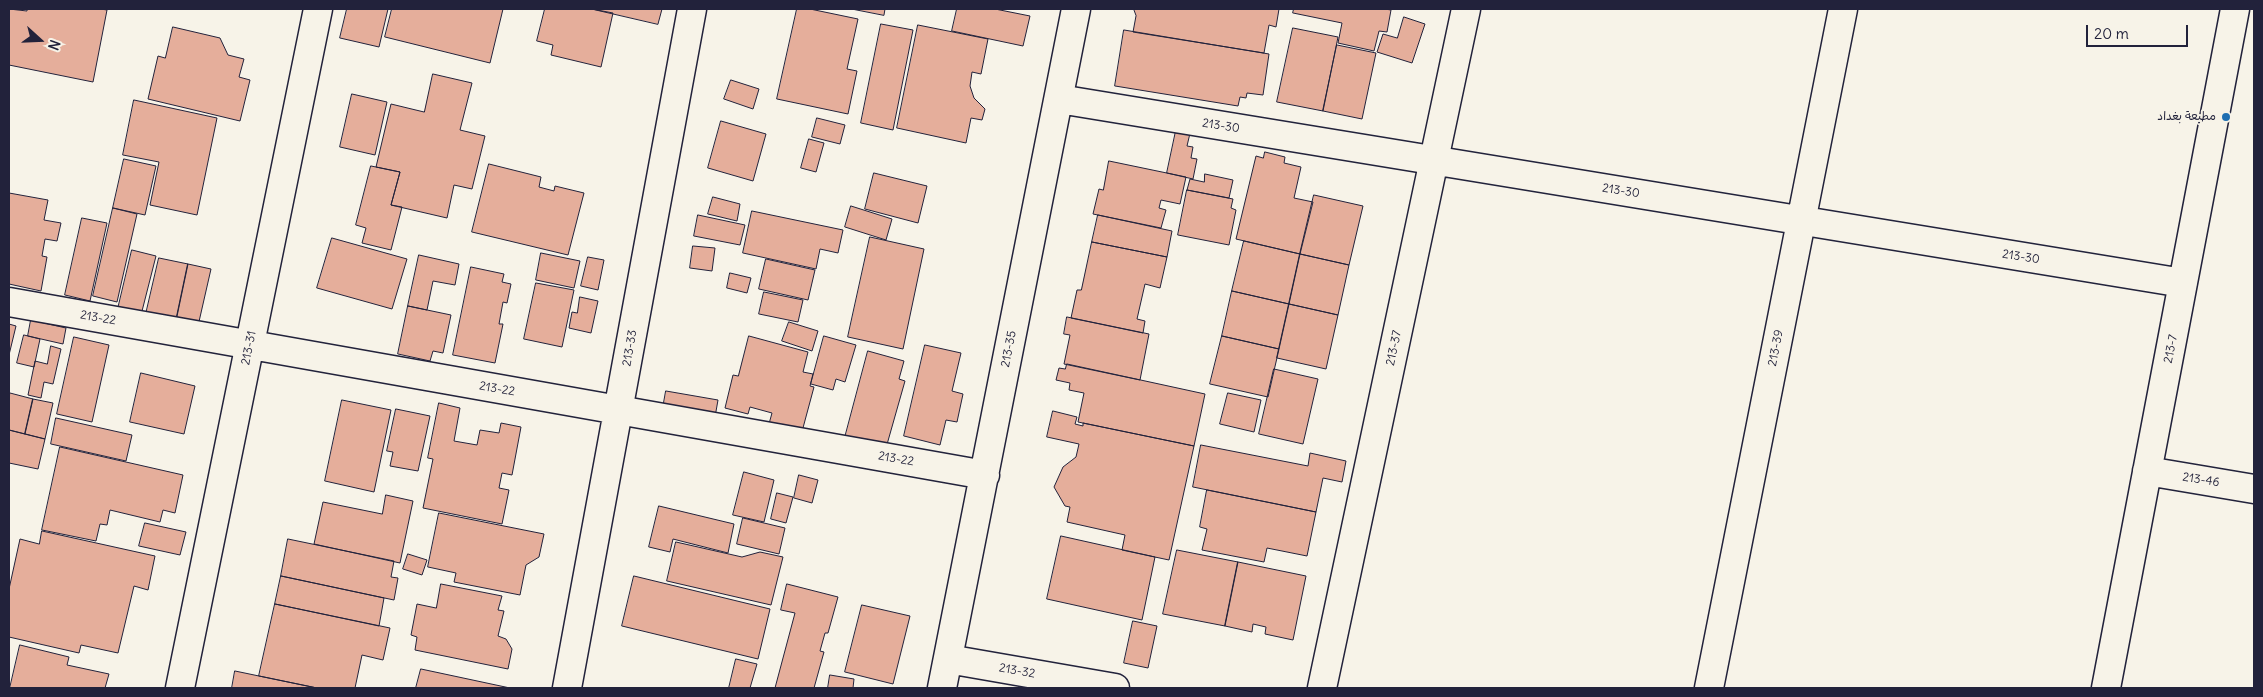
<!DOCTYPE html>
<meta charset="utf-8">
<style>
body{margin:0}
#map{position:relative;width:2263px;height:697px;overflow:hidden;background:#f7f3e8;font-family:Delius,sans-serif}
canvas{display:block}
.frame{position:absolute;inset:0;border:10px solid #22223b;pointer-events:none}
.north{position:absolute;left:15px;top:15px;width:50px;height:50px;-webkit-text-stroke:4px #f7f3e8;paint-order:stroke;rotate:110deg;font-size:14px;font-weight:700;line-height:20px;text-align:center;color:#22223b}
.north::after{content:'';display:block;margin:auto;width:18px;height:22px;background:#22223b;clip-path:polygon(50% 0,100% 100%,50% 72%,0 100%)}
.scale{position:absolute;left:2086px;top:25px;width:102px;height:22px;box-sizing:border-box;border:2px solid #22223b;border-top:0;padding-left:6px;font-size:15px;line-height:18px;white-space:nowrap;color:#22223b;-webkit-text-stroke:4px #f7f3e8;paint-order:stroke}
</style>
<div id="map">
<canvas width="2263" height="697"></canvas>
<div class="frame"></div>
<div class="north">N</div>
<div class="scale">20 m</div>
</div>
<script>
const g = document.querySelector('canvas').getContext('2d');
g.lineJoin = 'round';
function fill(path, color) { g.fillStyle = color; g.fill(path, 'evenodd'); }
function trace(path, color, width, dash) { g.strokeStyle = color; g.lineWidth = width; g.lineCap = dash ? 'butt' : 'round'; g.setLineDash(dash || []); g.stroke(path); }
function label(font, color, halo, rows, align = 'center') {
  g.font = font + ' Delius,"Playpen Sans Arabic",sans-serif'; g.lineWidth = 4; g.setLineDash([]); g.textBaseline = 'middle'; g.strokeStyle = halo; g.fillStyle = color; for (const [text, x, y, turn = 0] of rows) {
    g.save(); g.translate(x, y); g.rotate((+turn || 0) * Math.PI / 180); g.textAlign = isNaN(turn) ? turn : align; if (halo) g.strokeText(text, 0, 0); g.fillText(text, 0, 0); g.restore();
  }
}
const building = new Path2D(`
 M 9,9 L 27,11 L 27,9 L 101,9 L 107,10 L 93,82 L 9,65 Z
 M 347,9 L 388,9 L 379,47 L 340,38 Z
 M 392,9 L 503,9 L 490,63 L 385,37 Z
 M 545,9 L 592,9 L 613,13 L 601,67 L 551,55 L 553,45 L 537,41 Z
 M 592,9 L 662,9 L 658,24 Z
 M 797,9 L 810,9 L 858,19 L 847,69 L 857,71 L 848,114 L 777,99 Z
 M 852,9 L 885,9 L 884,15 Z
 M 957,9 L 995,9 L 1030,16 L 1023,46 L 952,31 Z
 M 1134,9 L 1279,9 L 1276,27 L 1269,25 L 1264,53 L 1133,32 L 1136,16 Z
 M 1294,9 L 1385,9 L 1391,10 L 1387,32 L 1379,31 L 1374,51 L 1338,43 L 1342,23 L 1293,13 Z
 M 1404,17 L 1425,24 L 1412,63 L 1377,52 L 1383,34 L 1397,38 Z
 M 881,24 L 913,30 L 893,130 L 861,123 Z
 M 918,25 L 988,39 L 981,74 L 972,72 L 970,86 L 974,98 L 985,109 L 982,120 L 971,118 L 966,143 L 897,128 Z
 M 173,27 L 220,38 L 228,55 L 244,59 L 239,77 L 250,80 L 240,121 L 148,99 L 158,56 L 165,58 Z
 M 1293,28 L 1338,37 L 1323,111 L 1277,102 Z
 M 1124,30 L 1269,54 L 1263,95 L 1247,93 L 1246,98 L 1240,97 L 1238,106 L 1115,86 Z
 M 1337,45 L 1376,53 L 1362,119 L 1323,111 Z
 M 433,74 L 472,83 L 460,130 L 485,136 L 472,189 L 454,185 L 447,218 L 391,205 L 400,172 L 376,167 L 391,104 L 424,112 Z
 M 731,80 L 759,89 L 753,109 L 724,99 Z
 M 352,94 L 387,102 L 375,155 L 340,147 Z
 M 134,100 L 217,118 L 197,215 L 150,205 L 159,162 L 123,155 Z
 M 817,118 L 845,125 L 840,144 L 812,137 Z
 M 721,121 L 766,134 L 753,181 L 708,168 Z
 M 1177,126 L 1191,129 L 1187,146 L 1193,147 L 1191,158 L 1197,159 L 1193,179 L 1167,173 Z
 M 809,139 L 824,143 L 816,172 L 801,168 Z
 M 1265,152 L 1285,157 L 1284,163 L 1301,167 L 1294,198 L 1313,202 L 1300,254 L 1236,239 L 1256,156 L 1263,158 Z
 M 124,159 L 156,166 L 145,215 L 113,208 Z
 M 1109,161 L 1186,177 L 1180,204 L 1161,200 L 1159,208 L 1166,210 L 1161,228 L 1093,214 L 1099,189 L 1103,190 Z
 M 489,164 L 541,177 L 539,187 L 554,191 L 555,186 L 584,193 L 568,255 L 472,232 Z
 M 371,166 L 400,172 L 391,205 L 402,207 L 391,250 L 362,243 L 366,228 L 356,225 Z
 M 874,173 L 927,186 L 918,223 L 865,209 Z
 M 1205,174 L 1233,180 L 1229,198 L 1187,190 L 1190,179 L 1204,182 Z
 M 1187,190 L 1233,199 L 1231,208 L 1236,210 L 1229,245 L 1178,235 Z
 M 9,193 L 48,200 L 44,220 L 61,223 L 57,241 L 45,239 L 42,256 L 47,257 L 41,291 L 9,284 Z
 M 1314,195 L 1363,206 L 1349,265 L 1300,254 Z
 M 713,197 L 740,204 L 737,221 L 708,214 Z
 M 851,206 L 892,219 L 886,240 L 845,227 Z
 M 113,208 L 137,214 L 117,302 L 93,296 Z
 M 752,211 L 843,230 L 838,253 L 820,249 L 816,269 L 743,253 Z
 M 698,215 L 745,225 L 740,245 L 694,236 Z
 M 1098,215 L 1172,231 L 1167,257 L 1092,242 Z
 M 82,218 L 107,223 L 90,301 L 65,295 Z
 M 870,237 L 924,249 L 903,349 L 848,337 Z
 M 332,238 L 407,259 L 392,309 L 317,288 Z
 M 1244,241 L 1300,254 L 1289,304 L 1232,291 Z
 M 1092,242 L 1167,257 L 1160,288 L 1145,284 L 1137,319 L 1145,321 L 1143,333 L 1071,318 L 1077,290 L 1081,290 Z
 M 693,246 L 715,248 L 712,271 L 690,268 Z
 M 132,250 L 156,256 L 140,319 L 117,313 Z
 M 541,253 L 580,261 L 574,288 L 536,280 Z
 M 1300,254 L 1349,265 L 1338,315 L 1289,304 Z
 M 419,255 L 459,264 L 455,285 L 433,281 L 427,310 L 408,306 Z
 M 588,257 L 604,260 L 598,290 L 581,286 Z
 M 159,258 L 188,264 L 176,321 L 146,314 Z
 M 766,259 L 815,270 L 808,300 L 759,289 Z
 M 188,264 L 211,269 L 198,326 L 176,321 Z
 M 471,267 L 504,274 L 502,282 L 511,284 L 507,303 L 503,302 L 499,324 L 503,324 L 495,363 L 453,355 Z
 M 730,273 L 751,278 L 747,293 L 727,288 Z
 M 536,283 L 574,290 L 562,347 L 524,339 Z
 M 1232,291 L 1289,304 L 1279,349 L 1222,336 Z
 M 764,292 L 803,300 L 798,322 L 759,314 Z
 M 580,297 L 598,301 L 591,333 L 569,328 L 572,312 L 577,313 Z
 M 1289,304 L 1338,315 L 1326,369 L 1277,358 Z
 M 408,306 L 451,315 L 443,353 L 433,351 L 430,361 L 398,354 Z
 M 1067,317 L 1149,334 L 1140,380 L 1064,364 L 1070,335 L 1064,334 Z
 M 31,320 L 66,328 L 63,344 L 28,336 Z
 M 789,322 L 818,331 L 812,351 L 782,341 Z
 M 9,324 L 16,326 L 9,355 Z
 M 24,335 L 40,339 L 34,367 L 17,363 Z
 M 749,336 L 808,352 L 803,372 L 813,374 L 810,386 L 814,387 L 800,439 L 767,431 L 772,413 L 750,407 L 748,414 L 725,408 L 733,375 L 738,376 Z
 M 824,336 L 856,345 L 845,382 L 836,379 L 833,390 L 811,384 Z
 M 1222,336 L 1279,349 L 1268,397 L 1210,384 Z
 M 74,337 L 109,345 L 92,422 L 57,414 Z
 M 925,345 L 961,353 L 952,391 L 963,394 L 957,422 L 946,420 L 940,445 L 904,436 Z
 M 51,346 L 61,349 L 53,384 L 44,382 L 41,398 L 28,395 L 35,361 L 47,364 Z
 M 868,351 L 904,361 L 899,379 L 905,381 L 884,455 L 843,445 Z
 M 1067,364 L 1205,394 L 1194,446 L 1078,422 L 1084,393 L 1069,390 L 1070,383 L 1056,380 L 1059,368 L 1065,369 Z
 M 1274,369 L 1318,379 L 1303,444 L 1259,434 Z
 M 141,373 L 195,386 L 184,434 L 130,422 Z
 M 666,391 L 718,400 L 715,417 L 663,408 Z
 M 10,393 L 33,399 L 25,434 L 9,430 Z
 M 1228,393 L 1261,400 L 1254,432 L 1220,424 Z
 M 33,399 L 53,403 L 45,439 L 25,434 Z
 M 342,400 L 391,410 L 374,492 L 325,481 Z
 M 439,403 L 460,408 L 454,441 L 477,445 L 480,430 L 499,433 L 501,423 L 521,427 L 512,475 L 502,473 L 499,488 L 509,490 L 502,524 L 423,508 L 433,459 L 428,458 Z
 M 396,409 L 430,416 L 418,471 L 390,466 L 393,452 L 387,451 Z
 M 1053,411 L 1077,417 L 1075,424 L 1083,426 L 1083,423 L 1194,446 L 1169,560 L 1122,550 L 1125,535 L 1067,522 L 1070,507 L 1065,506 L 1054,487 L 1063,467 L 1076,457 L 1079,444 L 1047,437 Z
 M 56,418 L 132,435 L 126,461 L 51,444 Z
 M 9,430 L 45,439 L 38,469 L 9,463 Z
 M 1201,445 L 1308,466 L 1310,453 L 1346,461 L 1342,482 L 1323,478 L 1316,512 L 1193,487 Z
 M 60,447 L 183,475 L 175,513 L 163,510 L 160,522 L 110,510 L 107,525 L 100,524 L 96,541 L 42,530 Z
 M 744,472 L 774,480 L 764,522 L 733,515 Z
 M 799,475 L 818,480 L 812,503 L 794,498 Z
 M 1207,490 L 1316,512 L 1307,556 L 1267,548 L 1264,562 L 1202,550 L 1207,529 L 1200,527 Z
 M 777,493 L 793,497 L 786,523 L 771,519 Z
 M 386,495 L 413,501 L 400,563 L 314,544 L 323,502 L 382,514 Z
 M 659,506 L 734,524 L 728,553 L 673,539 L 670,552 L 649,547 Z
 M 439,513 L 544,534 L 539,557 L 526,565 L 520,595 L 454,582 L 456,573 L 428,567 Z
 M 743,518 L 785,528 L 779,554 L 737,544 Z
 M 145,523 L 186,532 L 180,555 L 139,546 Z
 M 42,531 L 155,556 L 148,590 L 134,586 L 118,653 L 81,645 L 79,653 L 9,637 L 9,589 L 20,539 L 39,544 Z
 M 1061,536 L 1155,557 L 1142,620 L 1047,599 Z
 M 288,539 L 394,561 L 391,577 L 398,578 L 394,600 L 281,576 Z
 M 676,542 L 742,557 L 760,552 L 783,557 L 771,605 L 667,581 Z
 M 1177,550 L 1238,562 L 1225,626 L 1163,614 Z
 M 408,554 L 427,560 L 422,575 L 403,569 Z
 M 1238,562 L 1306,576 L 1293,640 L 1265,634 L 1266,627 L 1253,624 L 1252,632 L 1225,626 Z
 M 281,576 L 384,598 L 379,626 L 275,604 Z
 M 634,576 L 770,609 L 758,659 L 622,626 Z
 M 441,584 L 502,596 L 498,610 L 504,611 L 498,636 L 506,639 L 512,649 L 508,669 L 415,650 L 417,637 L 411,635 L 417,604 L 436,608 Z
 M 787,584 L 838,597 L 828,633 L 825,633 L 820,651 L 824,652 L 814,688 L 775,688 L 795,613 L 781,610 Z
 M 275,604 L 390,628 L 383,660 L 362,655 L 355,688 L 317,688 L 259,676 Z
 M 862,605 L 910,616 L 893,684 L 845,672 Z
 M 1133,621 L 1157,626 L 1148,668 L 1124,663 Z
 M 20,645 L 69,657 L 67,665 L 109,674 L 105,688 L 10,688 Z
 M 736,659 L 757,664 L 750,688 L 729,688 Z
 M 421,669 L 510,688 L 416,688 Z
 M 235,671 L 259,676 L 317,688 L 232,688 Z
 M 830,675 L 854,679 L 853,688 L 828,688 Z`);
const minor = new Path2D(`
 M 1059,99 L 2183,283
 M 9,302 L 985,475
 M 2147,471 L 2254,489
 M 948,659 L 1115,688
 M 180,688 L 318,9
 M 567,688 L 692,9
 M 942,688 L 1076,9
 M 1322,688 L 1466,9
 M 1709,688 L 1843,9
 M 2106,688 L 2235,9`);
const markers = [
 [2226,117,5,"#1f6fb2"]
];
const poiNames = [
 ["مطبعة بغداد",2216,117]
];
const streetNames = [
 ["213-30",1221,126,9],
 ["213-30",1621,191,9],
 ["213-30",2021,257,9],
 ["213-22",98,318,10],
 ["213-31",249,348,-79],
 ["213-33",630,348,-80],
 ["213-37",1394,348,-78],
 ["213-39",1776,348,-79],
 ["213-35",1009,349,-79],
 ["213-7",2171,349,-79],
 ["213-22",497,389,10],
 ["213-22",896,459,10],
 ["213-46",2201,480,9],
 ["213-32",1017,671,10]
];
fill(building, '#e5ae9b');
trace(building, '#22223b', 1);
trace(minor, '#22223b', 31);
trace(minor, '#f7f3e8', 28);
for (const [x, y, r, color] of markers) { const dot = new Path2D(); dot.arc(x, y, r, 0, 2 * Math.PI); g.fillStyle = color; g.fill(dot); trace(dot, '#f7f3e8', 2); }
label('12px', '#22223b', '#f7f3e8', poiNames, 'right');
label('12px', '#22223b', '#f7f3e8', streetNames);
</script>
